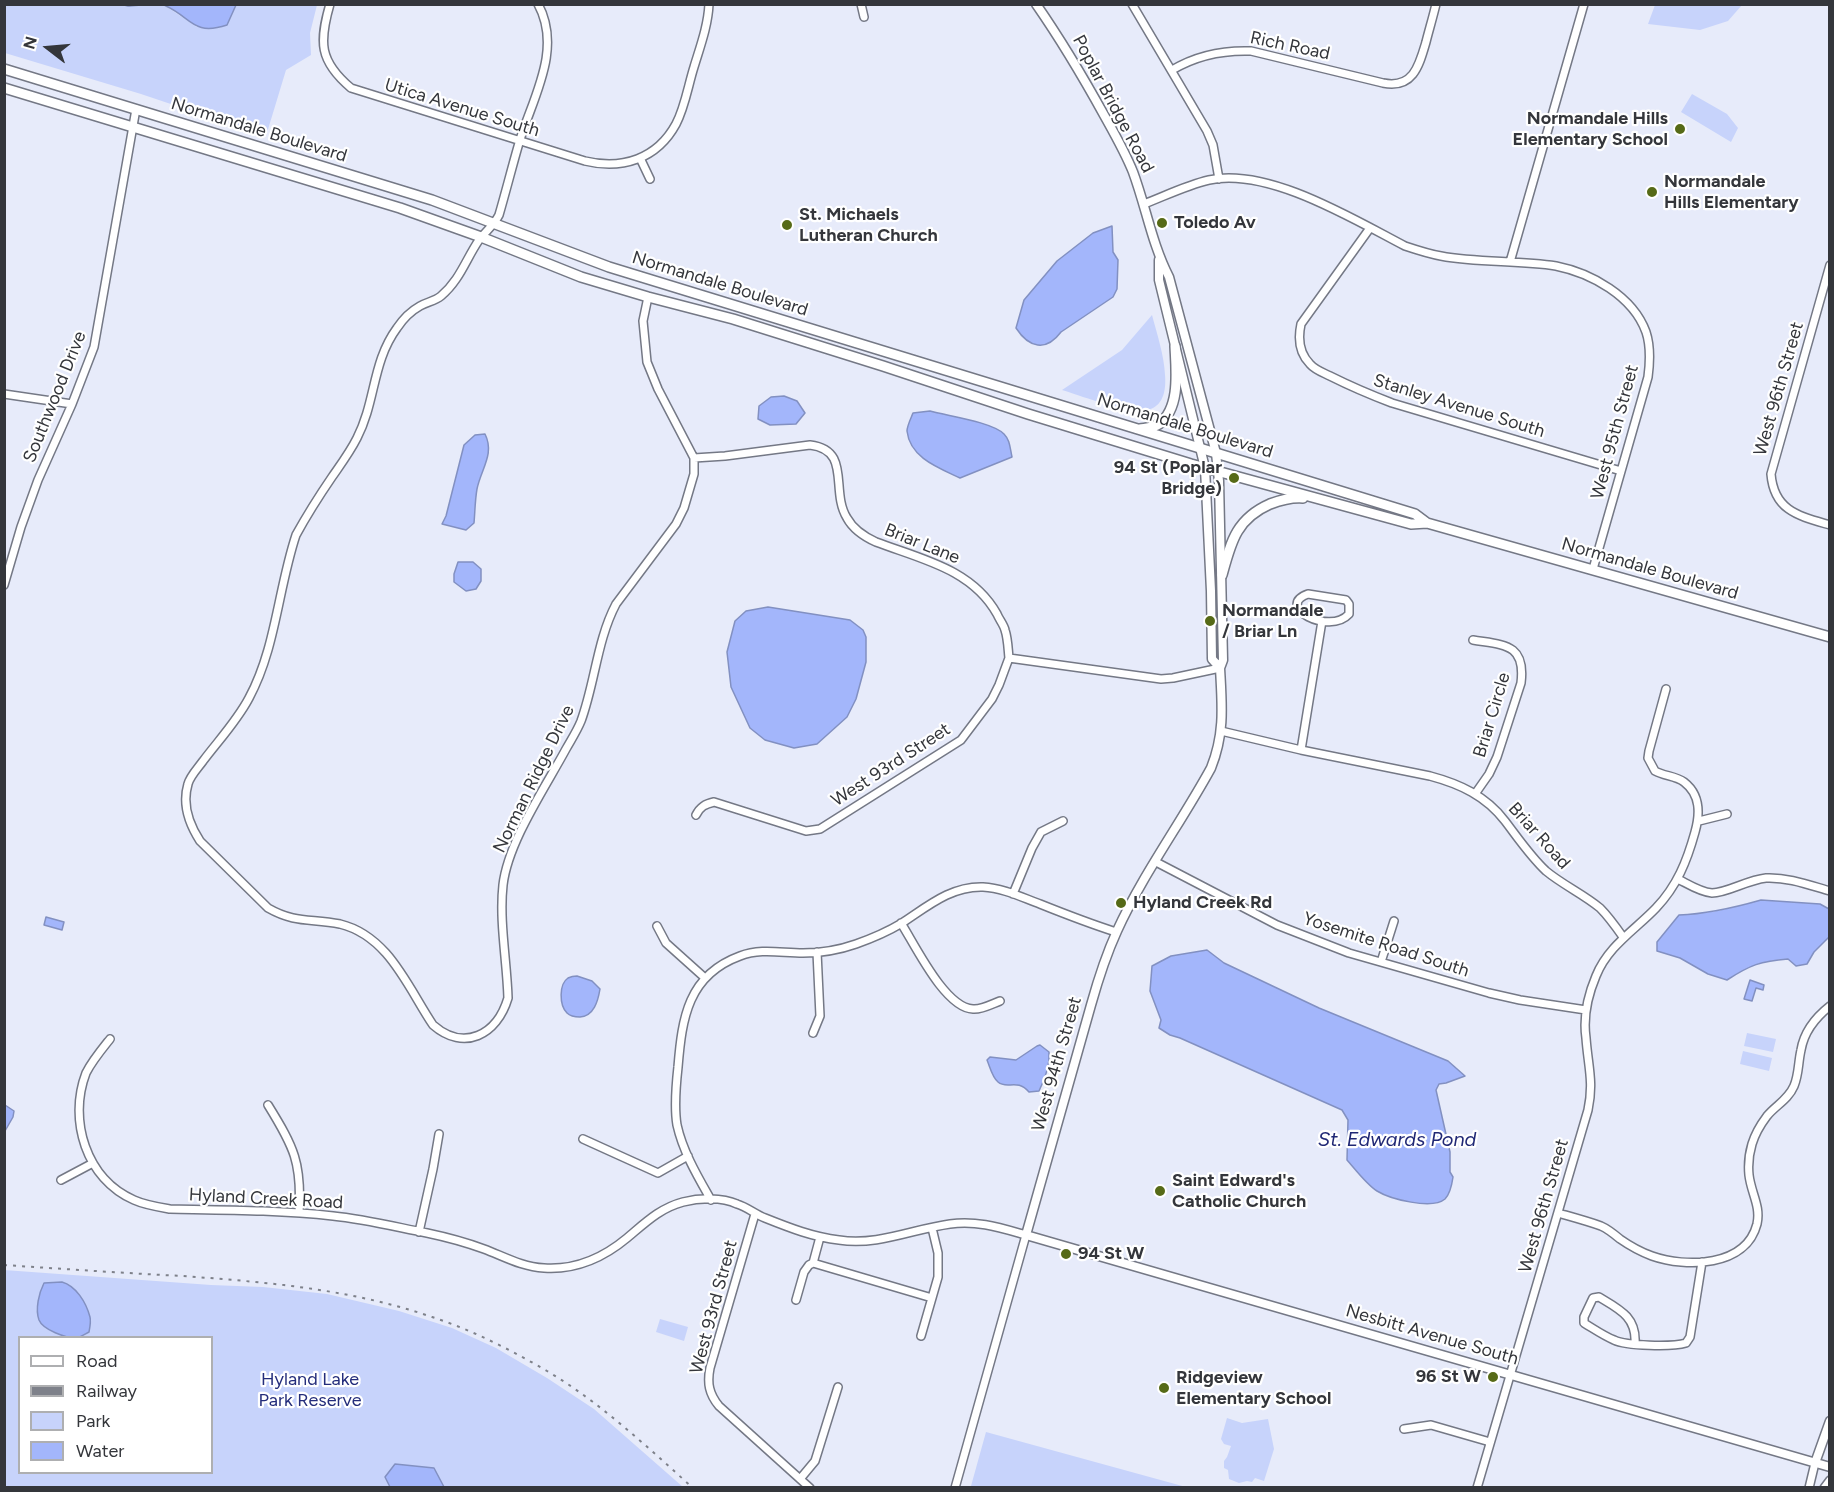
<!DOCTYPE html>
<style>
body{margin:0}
#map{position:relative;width:1834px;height:1492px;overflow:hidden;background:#e7ebfa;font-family:Figtree,sans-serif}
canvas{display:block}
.frame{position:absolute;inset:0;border:6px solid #34363b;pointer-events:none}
.legend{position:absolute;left:18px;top:1336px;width:195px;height:138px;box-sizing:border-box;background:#fff;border:2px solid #aeafb1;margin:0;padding:8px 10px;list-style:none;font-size:18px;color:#34363b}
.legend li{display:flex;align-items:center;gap:12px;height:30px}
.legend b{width:30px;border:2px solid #aeafb1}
.north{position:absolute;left:18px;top:18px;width:60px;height:60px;-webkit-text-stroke:4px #fff;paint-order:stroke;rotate:286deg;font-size:16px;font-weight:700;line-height:24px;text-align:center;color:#34363b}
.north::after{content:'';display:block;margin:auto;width:21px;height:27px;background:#34363b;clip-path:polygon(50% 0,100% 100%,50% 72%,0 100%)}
</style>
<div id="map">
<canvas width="1834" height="1492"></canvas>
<div class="frame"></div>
<ul class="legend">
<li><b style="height:8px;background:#fff"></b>Road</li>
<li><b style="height:8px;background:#7e818a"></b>Railway</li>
<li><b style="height:16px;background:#c7d3fb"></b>Park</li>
<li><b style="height:16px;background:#a3b6fb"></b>Water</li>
</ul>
<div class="north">N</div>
</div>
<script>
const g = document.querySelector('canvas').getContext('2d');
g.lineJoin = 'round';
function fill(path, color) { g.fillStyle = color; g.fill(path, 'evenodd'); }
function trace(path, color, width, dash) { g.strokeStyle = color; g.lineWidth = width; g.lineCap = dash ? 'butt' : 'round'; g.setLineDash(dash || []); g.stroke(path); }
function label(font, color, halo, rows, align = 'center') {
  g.font = font + ' Figtree,sans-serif'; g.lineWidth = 4.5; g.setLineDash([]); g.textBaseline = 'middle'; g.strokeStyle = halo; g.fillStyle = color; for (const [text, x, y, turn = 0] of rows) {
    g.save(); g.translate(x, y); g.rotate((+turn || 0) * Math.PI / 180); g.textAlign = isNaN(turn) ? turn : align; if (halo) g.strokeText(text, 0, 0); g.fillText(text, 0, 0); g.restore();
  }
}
const green = new Path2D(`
 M 124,4 L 128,6 L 164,5 L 197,27 L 227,25 L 236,5 L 317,5 L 310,33 L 311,55 L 286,70 L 266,136 L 141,94 L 5,53 L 4,5 Z
 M 1655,5 L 1655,4 L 1742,5 L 1728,21 L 1700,30 L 1648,24 Z
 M 1692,94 L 1727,114 L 1738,128 L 1731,142 L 1681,112 Z
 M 1152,315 C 1157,334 1164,355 1165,375 C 1166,386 1165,402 1153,408 C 1135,417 1082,396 1062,390 L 1122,350 Z
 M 1747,1033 L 1776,1039 L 1773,1052 L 1744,1046 Z
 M 1743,1051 L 1772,1058 L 1769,1071 L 1740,1064 Z
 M 4,1270 L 211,1285 L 263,1287 L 327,1294 L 399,1311 L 452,1328 L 496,1348 L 547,1378 L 594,1409 L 683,1487 L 5,1487 ZM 20,1338 L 212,1338 L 212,1472 L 20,1472 Z
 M 660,1319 L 688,1327 L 684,1341 L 656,1332 Z
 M 1227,1418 L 1242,1423 L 1268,1419 L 1274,1449 L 1264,1481 L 1255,1478 L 1252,1482 L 1247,1481 L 1239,1483 L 1229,1479 L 1228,1470 L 1224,1468 L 1224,1461 L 1227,1457 L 1231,1446 L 1224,1444 L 1221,1439 Z
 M 986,1432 L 1186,1487 L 976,1487 L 971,1486 Z`);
const water = new Path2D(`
 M 124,5 L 236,5 L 227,25 C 193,36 192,18 166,6 C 159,2 137,6 128,6 Z
 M 1112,226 L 1113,252 L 1118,260 L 1117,289 L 1113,297 L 1061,332 C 1046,352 1029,348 1016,328 L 1024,300 L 1057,261 L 1093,233 Z
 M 784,396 L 797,401 L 805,413 L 796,424 L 770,425 L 758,419 L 759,406 L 771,397 Z
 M 930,411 C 948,416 992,422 1004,434 C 1010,440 1010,448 1012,457 L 960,478 C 939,468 910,458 907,431 C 907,426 911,418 913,413 Z
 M 485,434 C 495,454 481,469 477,489 C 475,500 475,512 474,523 L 466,530 L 442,524 L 446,516 L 464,445 L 475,435 Z
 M 458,562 L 473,562 L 481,569 L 481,581 L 476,589 L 466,591 L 454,582 L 454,574 Z
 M 768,607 L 850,620 L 863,630 L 866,637 L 866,662 L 856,699 L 847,717 L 817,744 L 794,748 L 765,740 L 750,728 L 731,687 L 727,652 L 735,621 L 746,611 Z
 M 1761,900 L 1820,904 L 1829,909 L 1829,937 L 1814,952 L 1807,964 L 1796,966 L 1788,959 C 1761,961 1750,965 1727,980 L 1708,974 L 1680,958 L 1657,951 L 1657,942 L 1679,915 C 1708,914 1733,908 1761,900 Z
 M 46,917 L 64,922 L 62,930 L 44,925 Z
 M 1207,950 L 1224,963 L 1319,1008 L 1448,1061 L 1465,1076 L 1446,1083 L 1439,1084 L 1436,1090 L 1450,1152 L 1450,1172 L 1453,1177 C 1452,1184 1450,1194 1445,1199 C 1432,1210 1390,1199 1377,1191 C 1367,1185 1355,1169 1347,1160 L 1348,1120 L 1342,1110 L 1180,1038 L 1170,1035 L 1159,1028 L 1161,1020 L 1150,991 L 1152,966 L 1171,956 Z
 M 577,976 L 592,981 L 600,989 C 598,1001 594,1016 580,1017 C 575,1017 570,1016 567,1013 C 559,1005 559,984 568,978 C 570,977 575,976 577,976 Z
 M 1750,980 L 1764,985 L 1763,990 L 1756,988 L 1752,1001 L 1744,999 Z
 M 1040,1045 L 1049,1052 C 1050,1065 1045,1079 1039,1091 L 1029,1092 C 1017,1078 1007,1090 998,1082 C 992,1077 990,1067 987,1060 L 990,1057 L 1016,1060 L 1037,1046 Z
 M 5,1105 L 14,1111 L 13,1117 L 5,1131 Z
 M 62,1282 C 76,1286 86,1302 90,1317 C 91,1321 90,1327 89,1332 C 85,1334 81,1337 76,1338 C 66,1338 43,1330 39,1320 C 35,1309 39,1293 44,1283 Z
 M 395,1464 L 434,1468 L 444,1487 L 390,1487 L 385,1477 Z`);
const minor = new Path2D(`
 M 330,4 C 319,42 319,61 351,88 L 585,161 C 622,170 657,159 676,124 C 685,107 688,86 694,67 C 700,47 708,26 709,4
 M 538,4 C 563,50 532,99 519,143 C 512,167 506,191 499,215 C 494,225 486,231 479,240 C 466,259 460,280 441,296 C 435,301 427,302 420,306 C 411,311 403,319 397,328 C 372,362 376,401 357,438 C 350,452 341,464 332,477 C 319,496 307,515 296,535 C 278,589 276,648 249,698 C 237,721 218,741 203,761 C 198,768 190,776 188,784 C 182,804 189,824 200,841 L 268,908 C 296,924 312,918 340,924 C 389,936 408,988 433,1025 C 464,1052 497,1035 508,998 C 507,962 499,921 503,885 C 508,842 545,788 566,749 C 571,740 577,731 581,721 C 595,683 597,640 616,604 L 676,524 L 684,508 L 694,474 L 694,458 L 658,389 L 647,362 L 643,321 L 648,297
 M 861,4 L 864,17
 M 1132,4 L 1207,131 L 1213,145 L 1219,179
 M 1172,70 C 1197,55 1223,50 1251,51 L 1383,83 C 1413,89 1419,66 1426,42 C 1429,30 1433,17 1436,4
 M 640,158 L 650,179
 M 1144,204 C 1165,196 1187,185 1209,180 C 1268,167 1353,219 1405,246 C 1417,250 1429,254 1441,256 C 1478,263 1518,260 1556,266 C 1591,273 1633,296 1646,332 C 1651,347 1650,362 1648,377 L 1593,569
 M 1370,228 L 1301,324 C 1298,338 1299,353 1310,364 C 1315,370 1324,373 1330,376 C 1350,386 1371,395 1392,403 L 1621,471
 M 1510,262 L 1584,4
 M 1830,265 L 1771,474 C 1774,511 1799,516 1830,525
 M 4,394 L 72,404
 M 694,458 L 725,456 L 810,445 C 852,450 830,491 847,518 C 853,529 865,537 876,542 C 921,559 972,569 997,614 C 999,619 1004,625 1005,630 C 1008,639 1008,649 1009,658 L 1161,679 L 1173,678 L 1220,668
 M 4,585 L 21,527 L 38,480 L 72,404 L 94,347 L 136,109
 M 1308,594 L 1346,600 L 1349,604 L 1349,614 C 1329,636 1274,606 1308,594 Z
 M 1473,640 C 1503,645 1526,643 1521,683 L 1497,757 L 1489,774 L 1475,794
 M 1221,731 L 1301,750 L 1430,776 C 1460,784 1486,796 1505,821 C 1518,838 1530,856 1546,871 C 1563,885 1583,894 1600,908 C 1609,917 1616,927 1623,937
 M 1301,750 L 1322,621
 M 696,815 C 700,807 705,804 714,802 L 806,831 L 820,829 L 961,740 L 992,699 L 999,685 L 1009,658
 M 1699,821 L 1727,814
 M 1156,862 L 1277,925 L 1349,953 L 1489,993 L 1520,1000 L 1586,1010
 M 1678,879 C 1688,884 1700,892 1712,893 C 1727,893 1747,880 1766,878 C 1788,877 1809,885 1830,891
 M 1013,894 L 1032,848 L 1041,832 L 1063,821
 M 901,923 C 915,945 945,1008 973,1009 C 981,1010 992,1004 1000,1001
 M 657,926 L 666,943 L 705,978
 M 1381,962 L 1394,921
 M 813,1033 L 820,1016 L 817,952
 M 110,1039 C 102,1049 92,1061 86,1073 C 68,1120 86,1179 134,1200 C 145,1205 158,1207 170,1209 C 224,1210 279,1210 333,1216 C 364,1219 396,1227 427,1233 C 446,1237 465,1242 484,1249 C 503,1256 522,1267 544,1268 C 574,1270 603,1258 627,1238 C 645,1223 660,1208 683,1202 C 699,1198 722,1197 737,1204 C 747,1207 755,1214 765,1218 C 790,1228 813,1237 839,1240 C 878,1246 913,1229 950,1224 C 977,1220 1001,1228 1026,1235 L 955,1488
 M 268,1105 C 294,1147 302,1163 299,1213
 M 583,1139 L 658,1173 L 688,1156
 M 61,1180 L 93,1163
 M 711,1200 C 698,1177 683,1152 677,1125 C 674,1107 676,1085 678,1067 C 682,1018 688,975 740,956 C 761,948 781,953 803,953 C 821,953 839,950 856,944 C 873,938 887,932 902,923 C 928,906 951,886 983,887 C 1003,888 1021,897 1040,904 C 1065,914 1091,924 1116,932
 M 1558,1213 C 1572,1217 1587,1221 1601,1226 C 1608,1229 1614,1234 1620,1239 C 1630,1246 1641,1252 1652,1256 C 1686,1268 1746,1267 1757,1224 C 1761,1206 1751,1193 1749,1175 C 1748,1165 1749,1154 1752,1144 C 1755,1134 1761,1124 1767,1116 C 1776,1105 1788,1100 1794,1086 C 1799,1074 1798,1063 1801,1050 C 1804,1032 1816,1017 1830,1006
 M 755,1214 L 710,1368 C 707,1383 709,1394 719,1406 L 810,1488
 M 419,1232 L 433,1169 L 439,1134
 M 813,1263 L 932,1298
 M 796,1300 L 804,1272 L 809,1265 L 813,1263 L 820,1237
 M 921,1336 L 938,1277 L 938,1253 L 932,1228
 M 1635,1344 C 1637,1317 1619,1309 1599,1297 L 1593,1298 L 1584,1317 L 1584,1323 C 1594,1329 1604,1336 1614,1340 C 1626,1346 1672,1347 1686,1343 L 1690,1337 L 1702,1262
 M 1404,1429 L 1431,1425 L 1490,1442
 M 800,1479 L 815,1461 L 838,1387
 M 1477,1488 L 1588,1110 C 1594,1082 1588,1066 1586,1038 C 1583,1017 1588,995 1596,976 C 1608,946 1635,930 1656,908 C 1677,886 1687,861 1695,832 C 1700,814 1701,795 1684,782 C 1676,776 1664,776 1655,771 L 1648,758 L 1649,751 L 1666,689
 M 1809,1488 L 1815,1463
 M 1824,1488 L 1830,1480`);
const tertiary = new Path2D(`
 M 1036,4 C 1061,40 1083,77 1104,115 C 1114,133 1125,152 1133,172 C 1146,207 1152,244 1169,277 L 1216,453 L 1219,481 L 1223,660 L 1220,668 C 1222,705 1225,733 1211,768 C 1181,823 1143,874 1117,931 C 1106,955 1098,980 1091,1005 L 1026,1235 L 1830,1467
 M 1159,260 L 1159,280 L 1205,468 L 1211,591 L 1212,659 L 1220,668
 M 1815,1463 L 1830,1421`);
const secondary = new Path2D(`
 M 4,69 L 432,200 L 609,267 L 1415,514 L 1427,523
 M 4,88 L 400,208 L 481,237 L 581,277 L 648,297 L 733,319 L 883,366 L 1028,414 L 1191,464 L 1411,524 L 1427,523 L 1830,637
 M 1140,429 C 1146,428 1153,428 1159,424 C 1181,408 1176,369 1175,346
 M 1222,575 C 1231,542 1236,519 1270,504 C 1281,500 1291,497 1303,498`);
const rail = new Path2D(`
 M 4,1265 C 64,1269 123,1273 182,1276 C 266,1282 351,1289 432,1317 C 472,1330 511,1350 547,1371 C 601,1403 646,1446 693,1488`);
const markers = [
 [1680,129,6,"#566a17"],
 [1652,192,6,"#566a17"],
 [1162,223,6,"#566a17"],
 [787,225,6,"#566a17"],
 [1234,478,6,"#566a17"],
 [1210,621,6,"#566a17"],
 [1121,903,6,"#566a17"],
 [1160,1191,6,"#566a17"],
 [1066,1254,6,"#566a17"],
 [1493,1377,6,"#566a17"],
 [1164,1388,6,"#566a17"]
];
const streetNames = [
 ["Rich Road",1290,46,12],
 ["Poplar Bridge Road",1113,104,62],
 ["Utica Avenue South",462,108,17],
 ["Normandale Boulevard",259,130,17],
 ["Normandale Boulevard",720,284,17],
 ["West 96th Street",1779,389,-74],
 ["Southwood Drive",55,397,-68],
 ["Stanley Avenue South",1459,406,17],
 ["Normandale Boulevard",1185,426,17],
 ["West 95th Street",1615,432,-75],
 ["Briar Lane",922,544,22],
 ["Normandale Boulevard",1650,569,16],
 ["Briar Circle",1492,715,-73],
 ["West 93rd Street",891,765,-33],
 ["Norman Ridge Drive",534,779,-64],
 ["Briar Road",1539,836,48],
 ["Yosemite Road South",1386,945,18],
 ["West 94th Street",1057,1064,-74],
 ["Hyland Creek Road",266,1199,3],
 ["West 96th Street",1544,1206,-74],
 ["West 93rd Street",714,1307,-75],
 ["Nesbitt Avenue South",1432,1335,16]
];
const poiNames = [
 ["Normandale Hills",1668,119,"right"],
 ["Elementary School",1668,140,"right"],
 ["Normandale",1664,182],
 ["Hills Elementary",1664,203],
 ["St. Michaels",799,215],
 ["Lutheran Church",799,236],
 ["Toledo Av",1174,223],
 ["94 St (Poplar",1222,468,"right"],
 ["Bridge)",1222,489,"right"],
 ["Normandale",1222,611],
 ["/ Briar Ln",1222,632],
 ["Hyland Creek Rd",1133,903],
 ["Saint Edward's",1172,1181],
 ["Catholic Church",1172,1202],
 ["94 St W",1078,1254],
 ["96 St W",1481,1377,"right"],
 ["Ridgeview",1176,1378],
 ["Elementary School",1176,1399]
];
const parkNames = [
 ["Hyland Lake",310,1380],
 ["Park Reserve",310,1401]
];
const waterNames = [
 ["St. Edwards Pond",1397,1140]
];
fill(green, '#c7d3fb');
fill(water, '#a3b6fb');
trace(water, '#8290c1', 1.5);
trace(minor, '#747885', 10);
trace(tertiary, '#747885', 11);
trace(secondary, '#747885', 12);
trace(minor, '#fff', 7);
trace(tertiary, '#fff', 8);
trace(secondary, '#fff', 9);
trace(rail, '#7e818a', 2, [3, 6]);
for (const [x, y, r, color] of markers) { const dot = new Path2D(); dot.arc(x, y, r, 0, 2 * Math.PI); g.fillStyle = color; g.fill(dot); trace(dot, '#fff', 2); }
label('18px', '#34363b', '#fff', streetNames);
label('bold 18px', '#34363b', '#fff', poiNames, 'left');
label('18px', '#242d7b', '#fff', parkNames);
label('italic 20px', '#202875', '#fff', waterNames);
</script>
